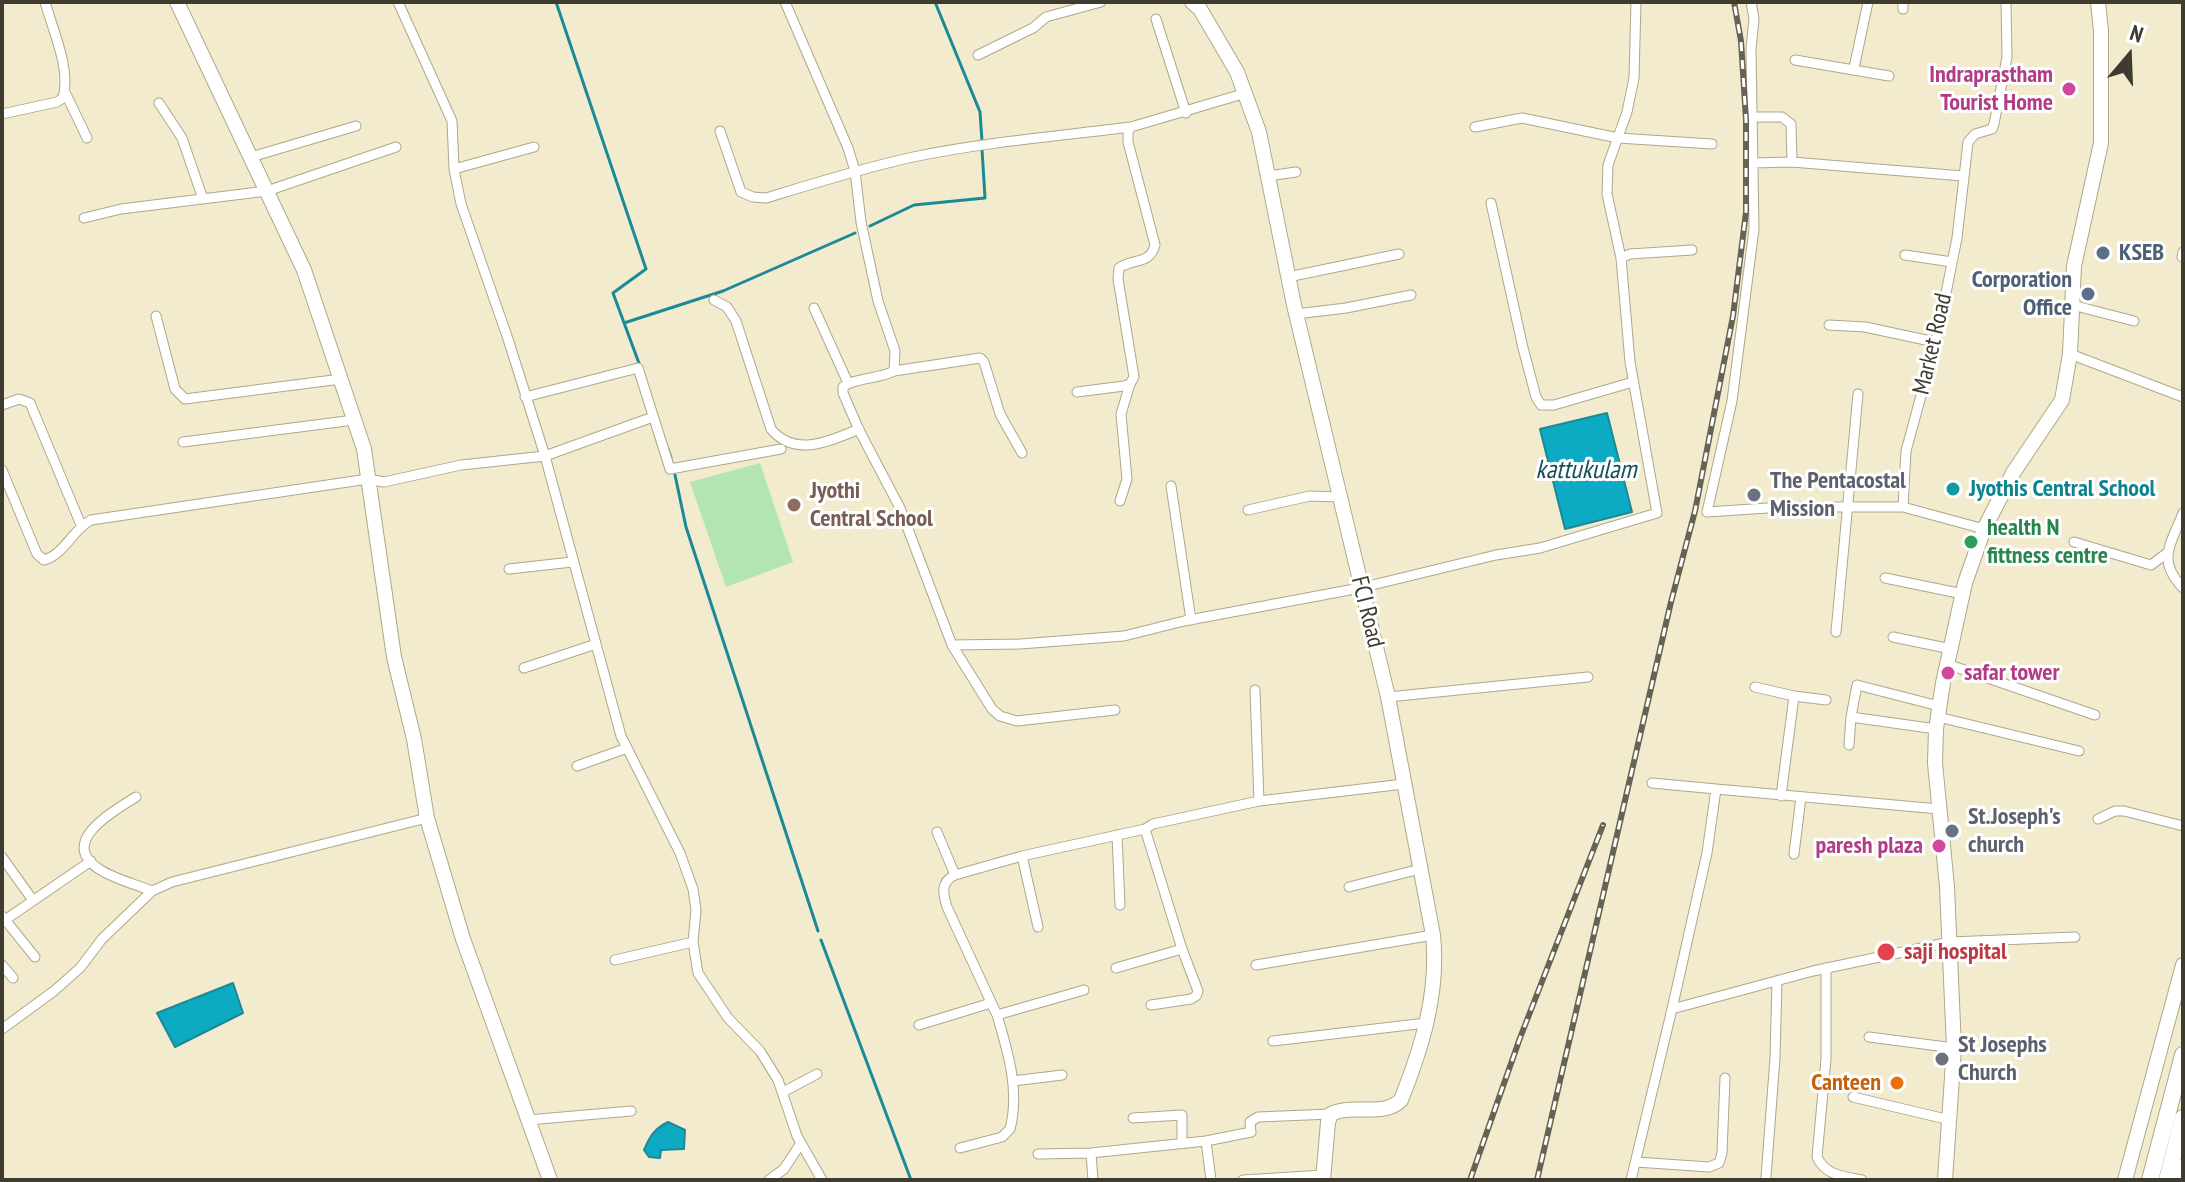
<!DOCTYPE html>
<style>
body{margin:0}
#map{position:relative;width:2185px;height:1182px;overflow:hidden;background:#f3ebcd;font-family:"PT Sans Narrow",sans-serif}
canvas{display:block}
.frame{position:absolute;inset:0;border:4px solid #3e3b2f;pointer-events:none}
.north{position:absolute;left:2089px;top:16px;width:80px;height:80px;-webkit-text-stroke:6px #fff;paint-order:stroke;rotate:19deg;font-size:22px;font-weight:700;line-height:32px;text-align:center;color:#3e3b2f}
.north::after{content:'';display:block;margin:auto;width:28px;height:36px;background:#3e3b2f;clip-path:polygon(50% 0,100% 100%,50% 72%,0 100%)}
</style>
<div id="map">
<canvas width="2185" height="1182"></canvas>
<div class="frame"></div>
<div class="north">N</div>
</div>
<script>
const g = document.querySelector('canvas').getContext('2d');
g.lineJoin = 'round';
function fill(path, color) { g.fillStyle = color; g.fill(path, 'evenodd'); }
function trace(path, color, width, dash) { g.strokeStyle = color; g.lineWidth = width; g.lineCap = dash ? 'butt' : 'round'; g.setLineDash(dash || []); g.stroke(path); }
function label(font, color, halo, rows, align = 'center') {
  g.font = font + ' "PT Sans Narrow",sans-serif'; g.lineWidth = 6; g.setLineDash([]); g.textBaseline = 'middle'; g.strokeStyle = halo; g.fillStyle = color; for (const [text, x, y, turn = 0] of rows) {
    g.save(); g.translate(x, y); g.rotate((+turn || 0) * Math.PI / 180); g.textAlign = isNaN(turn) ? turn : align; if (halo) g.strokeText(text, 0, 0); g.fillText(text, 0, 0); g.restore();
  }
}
const green = new Path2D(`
 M 760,463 L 793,562 L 726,587 L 690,482 Z`);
const water = new Path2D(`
 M 1607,413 L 1632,512 L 1565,529 L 1540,429 Z
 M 233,983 L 243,1013 L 175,1047 L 157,1013 Z
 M 668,1122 L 685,1130 L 684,1149 L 661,1150 L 660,1158 L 649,1157 L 644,1150 C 650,1136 654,1129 668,1122 Z`);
const stream = new Path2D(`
 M 556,2 L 646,269 L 613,293 L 640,366
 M 935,2 L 980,112 L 982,141
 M 870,226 L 914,205 L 985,198 L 982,149
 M 624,323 L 723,291 L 855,233
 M 668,449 L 671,458
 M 675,475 L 686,527 L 818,931
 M 821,940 L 911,1180`);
const street = new Path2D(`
 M 398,2 L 452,121 L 454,169 L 461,204 L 508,339 L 545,456 L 621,736 L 680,853 L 693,889 L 696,910 L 693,942 L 698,973 L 728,1018 L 760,1051 L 778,1080 L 797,1136 L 822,1180
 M 785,2 L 848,148 L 855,171 L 861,222 L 878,301 L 895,351 L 894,371 C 879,379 854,378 843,387 L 843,393 L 859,430 L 900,508 L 952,645 L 992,709 L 1000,716 L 1017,721 L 1115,710
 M 1751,2 L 1754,19 L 1751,49 L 1754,229 L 1732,401 L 1707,512 L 1783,507 L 1903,507 L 1984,529
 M 1903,2 L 1903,9
 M 1156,19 L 1186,113
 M 978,55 L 1033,28 L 1046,17 L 1101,2
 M 1795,60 L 1889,76
 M 1854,68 L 1868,2
 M 65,92 L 87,138
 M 159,103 L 182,138 L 203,199
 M 2,114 L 57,102 L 63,98 C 71,69 53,31 45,2
 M 1754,117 L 1782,117 L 1791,124 L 1792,162
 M 1475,127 L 1522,118 L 1618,138 L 1712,144
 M 720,131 L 741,192 L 753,197 L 766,198 C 815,183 863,168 913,157 C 985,142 1059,136 1131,127
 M 251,157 L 356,126
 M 1753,163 L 1792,162 L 1963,176
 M 454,169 L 534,147
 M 1268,176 L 1296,172
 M 1491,203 L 1523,348 L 1536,397 L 1541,405 L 1554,405 L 1633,382
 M 84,218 L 121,209 L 267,191 L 396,147
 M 1905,255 L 1952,262
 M 2182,257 L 2183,252
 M 1621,258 L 1607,194 L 1608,165 L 1627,112 L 1634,78 L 1636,2
 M 1288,277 L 1399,254
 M 714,300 L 727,307 L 736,321 L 771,429 C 795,458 830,441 859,429
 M 2072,305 L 2134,321
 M 814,308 L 848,383
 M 1296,314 L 1346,308 L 1411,295
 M 156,316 L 175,389 L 185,399 L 341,379
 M 1829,325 L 1865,327 L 1935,342
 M 2070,354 L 2183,397
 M 894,371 L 980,358 L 984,362 L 1000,414 L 1022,453
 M 1077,392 L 1124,386 L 1130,384 L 1134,377 L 1118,279 L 1119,268 C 1133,258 1150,265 1155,245 L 1128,142 L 1128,132 L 1131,127 L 1246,93
 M 525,397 L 638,368 L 670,469 L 781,449
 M 2,405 L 19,399 L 30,403 L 81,525
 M 183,442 L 354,420
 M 2,470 L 37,554 L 44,560 C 65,554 72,530 91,520 L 368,479 L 384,482 L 461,465 L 545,456 L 653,417
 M 1171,486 L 1191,620
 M 1120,501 L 1127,479 L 1121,414 L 1130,384
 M 1903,507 L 1906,451 L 1938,333 L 1957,238 L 1968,142 L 1975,134 L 1992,129 L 1994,124 L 2007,57 L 2006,2
 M 1248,510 L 1310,496 L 1339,497
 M 2183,513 C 2171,544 2156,560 2183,588
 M 2074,542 L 2151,565 L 2167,553
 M 509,569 L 572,562
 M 1885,578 L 1963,594
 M 1836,632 L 1858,394
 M 1893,637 L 1951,649
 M 952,645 L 1020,644 L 1124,636 L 1184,621 L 1360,588 L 1496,555 L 1540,548 L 1657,513 L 1630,362 L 1621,258 L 1630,254 L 1692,250
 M 1947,664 L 2095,715
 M 524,668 L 596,644
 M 1755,687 L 1794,696 L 1781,796
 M 1255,690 L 1259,801
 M 1794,696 L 1826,700
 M 1388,697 L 1588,677
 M 1851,717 L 1936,729
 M 1938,717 L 2079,751
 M 1849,745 L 1851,717 L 1857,685 L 1939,706
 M 577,766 L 627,748
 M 1652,783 L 1716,789
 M 136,797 C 115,810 57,842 99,869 C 114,879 135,884 152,891 L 172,882 L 427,818
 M 2098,819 L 2115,811 L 2124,811 L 2183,826
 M 1145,829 L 1182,949 L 1198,991 L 1196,996 L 1191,999 L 1151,1005
 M 937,832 L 955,875
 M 1117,835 L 1120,905
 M 1794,854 L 1801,797
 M 1022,856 L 1038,927
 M 2,857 L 32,899
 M 1349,887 L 1420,869
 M 2,916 L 35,957
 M 2,922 L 91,861
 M 615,960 L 693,942
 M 2,965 L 13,978
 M 1256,965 L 1433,935
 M 1116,968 L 1182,949
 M 1826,968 L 1826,1059 L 1817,1157 C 1826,1176 1843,1176 1862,1180
 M 1084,990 L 997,1015 L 947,907 C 943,894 940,882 955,875 L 1022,856 L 1145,829 L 1153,824 L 1259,801 L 1404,784
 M 1672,1009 L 1707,853 L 1716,789 L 1939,809
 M 919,1025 L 991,1003
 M 2,1029 L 54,991 L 80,968 L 102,939 L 152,891
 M 1869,1037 L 1954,1048
 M 1273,1041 L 1426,1023
 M 1013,1081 L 1062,1075
 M 783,1092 L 817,1074
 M 1853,1097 L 1950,1120
 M 1133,1118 L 1182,1115 L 1182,1143
 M 528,1120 L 631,1111
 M 1206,1141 L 1251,1132 L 1250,1122 L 1258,1117 L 1331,1114
 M 960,1148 L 1002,1137 L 1010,1129 C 1020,1091 1008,1052 997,1015
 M 1091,1153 L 1093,1180
 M 1038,1154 L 1091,1153 L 1206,1141 L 1211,1180
 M 1636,1162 L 1709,1167 L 1719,1163 L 1722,1153 L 1725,1078
 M 1766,1177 L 1775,1058 L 1777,981
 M 769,1180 L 784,1169 L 801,1143
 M 1243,1180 L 1324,1175
 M 1631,1180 L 1672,1009 L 1813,971 L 1950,942 L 2075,937`);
const secondary = new Path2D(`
 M 177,2 L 304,270 L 364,449 L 394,657 L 414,739 L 427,818 L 463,939 L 550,1180
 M 1192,2 L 1200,9 L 1237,72 L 1259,132 L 1294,305 L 1388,697 L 1433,935 C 1439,993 1422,1047 1401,1100 C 1383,1118 1353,1103 1331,1114 L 1328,1122 L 1323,1180
 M 1945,1180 L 1954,1048 L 1947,887 L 1935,763 L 1936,729 L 1943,683 L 1965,583 L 1984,529 L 2013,473 L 2062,400 L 2070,354 L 2074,266 L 2101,143 L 2101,31 L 2098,2
 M 2125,1180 L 2183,965
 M 2179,1180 L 2183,1167`);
const highway = new Path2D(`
 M 2150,1180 L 2183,1055
 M 2167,1180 L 2183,1118`);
const rail = new Path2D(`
 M 1470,1180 L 1520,1038 L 1603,825
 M 1537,1180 L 1671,602 L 1695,511 L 1733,316 L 1746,212 L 1746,120 L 1741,41 L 1734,2`);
const markers = [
 [2069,89,8,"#d1479c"],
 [2103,253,8,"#5c6f8a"],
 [2088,294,8,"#5c6f8a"],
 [1953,489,8,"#0f9aa8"],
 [1754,495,8,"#6b7280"],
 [794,505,8,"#8d6e63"],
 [1971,542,8,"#2e9e5b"],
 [1948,673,8,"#d1479c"],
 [1952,831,8,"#6b7280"],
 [1939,846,8,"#d1479c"],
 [1886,952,10,"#e0444e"],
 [1942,1059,8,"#6b7280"],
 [1897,1083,8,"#e8710a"]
];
const hotelNames = [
 ["Indraprastham",2053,75],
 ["Tourist Home",2053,103],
 ["safar tower",1964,673,"left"],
 ["paresh plaza",1923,846]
];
const serviceNames = [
 ["KSEB",2119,253],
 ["Corporation",2072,280,"right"],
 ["Office",2072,308,"right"]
];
const streetNames = [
 ["Market Road",1933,344,-77],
 ["FCI Road",1367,612,76]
];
const worshipNames = [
 ["The Pentacostal",1770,481],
 ["Mission",1770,509],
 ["St.Joseph's",1968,817],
 ["church",1968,845],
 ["St Josephs",1958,1045],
 ["Church",1958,1073]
];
const cultureNames = [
 ["Jyothis Central School",1969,489]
];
const educationNames = [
 ["Jyothi",810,491],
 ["Central School",810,519]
];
const leisureNames = [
 ["health N",1987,528],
 ["fittness centre",1987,556]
];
const healthNames = [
 ["saji hospital",1904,952]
];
const foodNames = [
 ["Canteen",1881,1083]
];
const waterNames = [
 ["kattukulam",1586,471]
];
fill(green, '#b3e4b4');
fill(water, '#0daac4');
trace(water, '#1c8997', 2);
trace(stream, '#1c8997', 3);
trace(street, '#afa78b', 11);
trace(secondary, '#afa78b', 16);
trace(highway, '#afa78b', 18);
trace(street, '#fff', 9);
trace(secondary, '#fff', 14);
trace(highway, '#fff', 16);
trace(rail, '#676353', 6);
trace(rail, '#fff', 3, [9]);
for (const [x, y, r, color] of markers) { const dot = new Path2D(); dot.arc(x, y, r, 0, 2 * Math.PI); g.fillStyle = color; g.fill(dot); trace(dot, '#fff', 3); }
label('bold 24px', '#b23c85', '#fff', hotelNames, 'right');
label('bold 24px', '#4e5e75', '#fff', serviceNames, 'left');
label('24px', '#3e3b2f', '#fff', streetNames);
label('bold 24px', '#5b616d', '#fff', worshipNames, 'left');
label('bold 24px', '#0d838f', '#fff', cultureNames, 'left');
label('bold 24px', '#785e54', '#fff', educationNames, 'left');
label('bold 24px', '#27864d', '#fff', leisureNames, 'left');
label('bold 24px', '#be3a42', '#fff', healthNames, 'left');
label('bold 24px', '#c56008', '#fff', foodNames, 'right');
label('italic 26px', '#184f5a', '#fff', waterNames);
</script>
